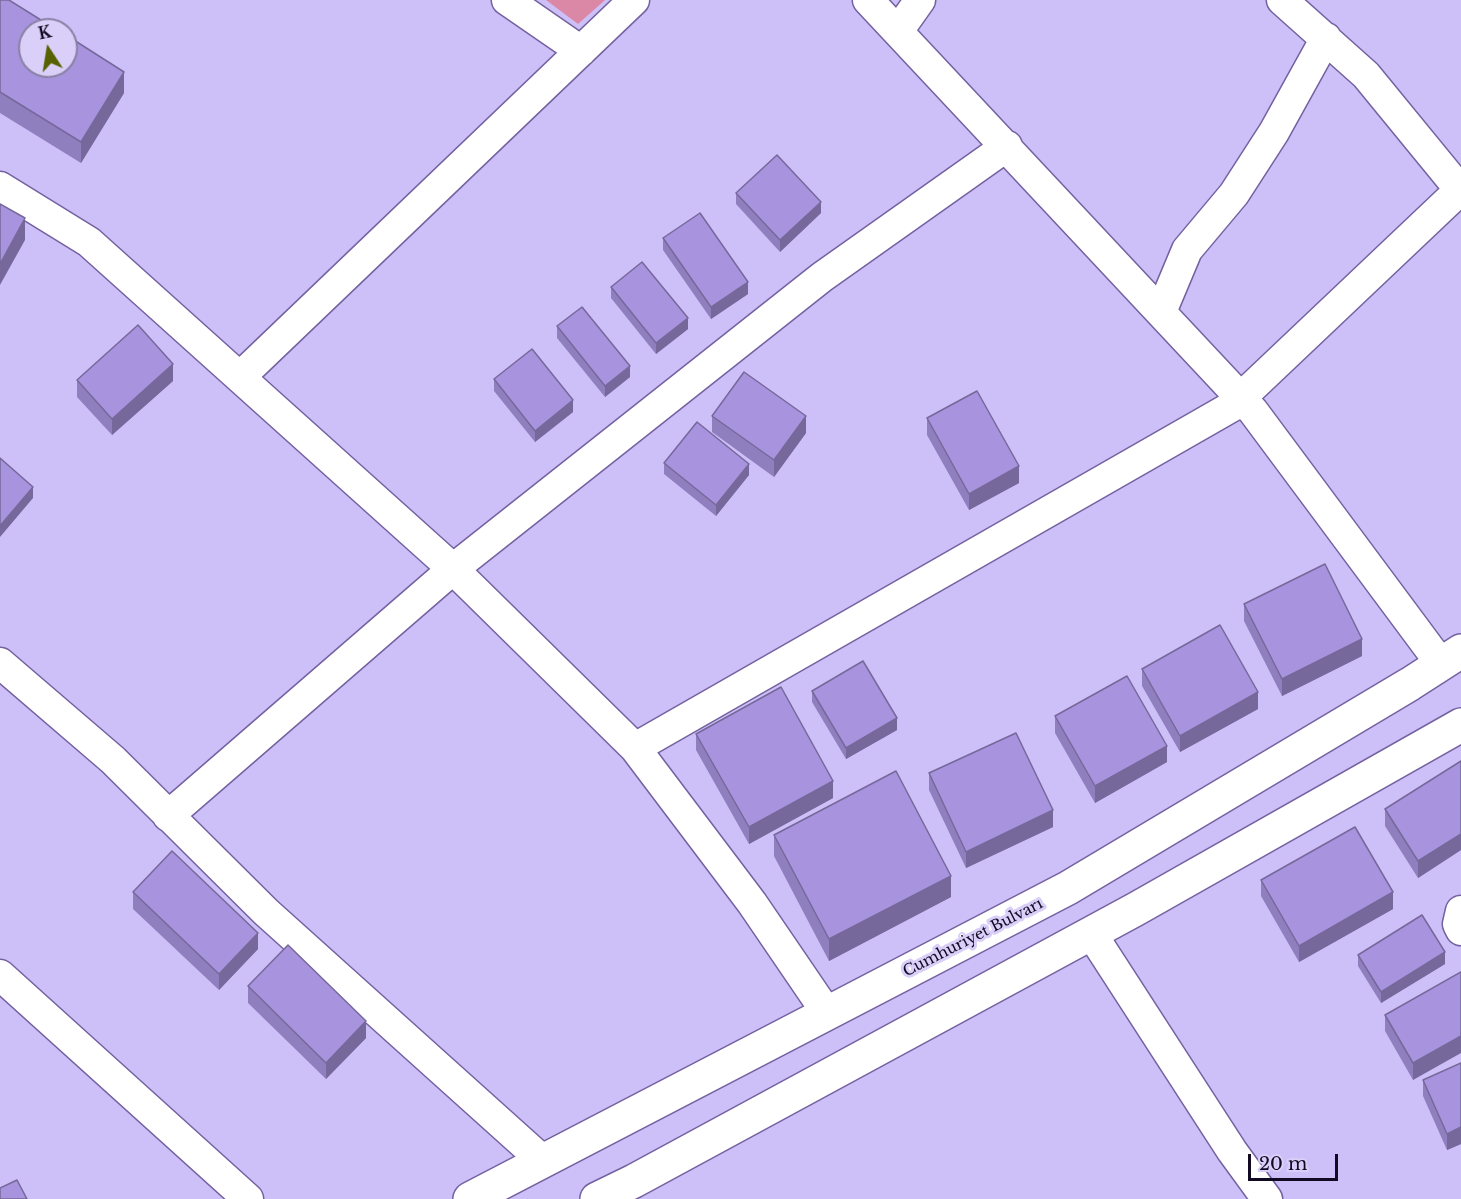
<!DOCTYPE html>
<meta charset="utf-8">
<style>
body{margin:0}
#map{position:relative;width:1461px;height:1199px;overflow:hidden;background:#cdbff7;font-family:"Libre Baskerville",serif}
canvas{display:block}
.north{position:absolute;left:18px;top:18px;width:60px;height:60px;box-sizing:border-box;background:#d9cff9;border:2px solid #8980a3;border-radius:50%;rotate:348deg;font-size:16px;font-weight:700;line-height:24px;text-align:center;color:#120a22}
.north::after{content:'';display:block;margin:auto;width:21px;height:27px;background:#576100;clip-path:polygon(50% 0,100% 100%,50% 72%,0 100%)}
.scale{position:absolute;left:1248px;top:1154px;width:90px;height:27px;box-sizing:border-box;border:3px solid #120a22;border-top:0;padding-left:8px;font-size:18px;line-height:21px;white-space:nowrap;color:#120a22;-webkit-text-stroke:4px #d9cff9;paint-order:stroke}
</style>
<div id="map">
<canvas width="1461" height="1199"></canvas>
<div class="north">K</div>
<div class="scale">20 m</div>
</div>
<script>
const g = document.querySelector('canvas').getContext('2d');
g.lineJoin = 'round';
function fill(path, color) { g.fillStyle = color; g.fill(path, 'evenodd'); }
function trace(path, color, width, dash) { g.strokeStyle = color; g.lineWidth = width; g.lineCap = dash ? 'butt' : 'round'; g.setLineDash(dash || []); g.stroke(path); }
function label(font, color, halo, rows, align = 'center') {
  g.font = font + ' "Libre Baskerville",serif'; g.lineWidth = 6; g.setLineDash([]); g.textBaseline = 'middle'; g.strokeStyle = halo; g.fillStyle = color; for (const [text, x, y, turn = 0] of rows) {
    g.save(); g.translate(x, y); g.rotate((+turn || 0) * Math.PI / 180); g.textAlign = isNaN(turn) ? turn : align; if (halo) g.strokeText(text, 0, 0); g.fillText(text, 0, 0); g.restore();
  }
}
const green = new Path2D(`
 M 546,0 L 605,0 L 578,24 Z`);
const street = new Path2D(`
 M 507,0 L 581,51
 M 868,0 L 1253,411 L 1441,664
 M 1282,0 L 1366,75 L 1461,191
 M 898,31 L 920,0
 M 0,187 L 89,242 L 453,569 L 635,748 L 752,903 L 827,1013
 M 1161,312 L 1187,250 L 1234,194 L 1274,132 L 1326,38
 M 240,377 L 634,0
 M 0,663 L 113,760 L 266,912 L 543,1161
 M 635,748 L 1231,407 L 1460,190
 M 168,816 L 453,569 L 822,277 L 1007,146
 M 1461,911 L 1458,924 L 1461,930
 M 1091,933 L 1232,1151 L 1267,1199
 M 0,975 L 248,1199`);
const primary = new Path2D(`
 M 470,1199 L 1068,888 L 1410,684 L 1461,651
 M 597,1199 L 634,1181 L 1136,909 L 1461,725`);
const wall = new Path2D(`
 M 0,0 L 124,93 L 81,163 L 0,113 Z
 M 736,193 L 821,213 L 780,252 L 736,204 Z
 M 663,238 L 748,294 L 711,319 L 663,250 Z
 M 611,287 L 688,329 L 656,354 L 611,298 Z
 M 557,326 L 630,377 L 605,397 L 557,338 Z
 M 494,379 L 573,412 L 535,442 L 494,391 Z
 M 77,380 L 173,381 L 112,435 L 77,397 Z
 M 712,416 L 806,433 L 774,477 L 712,432 Z
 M 927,418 L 1019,483 L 969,510 L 927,435 Z
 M 664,463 L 749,475 L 716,516 L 664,474 Z
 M 1244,604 L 1362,656 L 1282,696 L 1244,621 Z
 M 1142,669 L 1258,709 L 1180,752 L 1142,686 Z
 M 812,691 L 897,730 L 846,759 L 812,702 Z
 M 1055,716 L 1167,762 L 1095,803 L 1055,733 Z
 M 696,734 L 833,798 L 749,844 L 696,750 Z
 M 1461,761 L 1461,850 L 1418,878 L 1385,826 L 1385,809 Z
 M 929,773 L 1053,827 L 966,868 L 929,790 Z
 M 774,835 L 951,897 L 829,961 L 774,856 Z
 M 1261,880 L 1393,909 L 1299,962 L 1261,896 Z
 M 133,892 L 258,949 L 219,990 L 133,909 Z
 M 1358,955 L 1445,964 L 1381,1003 L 1358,966 Z
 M 1461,972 L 1413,1080 L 1385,1031 L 1385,1015 Z
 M 248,986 L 366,1038 L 326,1079 L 248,1003 Z
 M 1461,1063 L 1461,1144 L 1447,1150 L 1423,1096 L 1423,1080 Z`);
const shadedWall = new Path2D(`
 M 124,72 L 124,93 L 81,163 L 81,142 Z
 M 821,202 L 821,213 L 780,252 L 780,240 Z
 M 25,218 L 25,240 L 0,285 L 0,264 Z
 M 748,282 L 748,294 L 711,319 L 711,307 Z
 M 688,318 L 688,329 L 656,354 L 656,343 Z
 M 173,364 L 173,381 L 112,435 L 112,419 Z
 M 630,366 L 630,377 L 605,397 L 605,386 Z
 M 573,400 L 573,412 L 535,442 L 535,431 Z
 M 806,416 L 806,433 L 774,477 L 774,460 Z
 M 749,464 L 749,475 L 716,516 L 716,505 Z
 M 1019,466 L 1019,483 L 969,510 L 969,494 Z
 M 33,487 L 33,498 L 0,537 L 0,526 Z
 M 1362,639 L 1362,656 L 1282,696 L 1282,679 Z
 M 1258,692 L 1258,709 L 1180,752 L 1180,736 Z
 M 897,718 L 897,730 L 846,759 L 846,748 Z
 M 1167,746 L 1167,762 L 1095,803 L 1095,786 Z
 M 833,781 L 833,798 L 749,844 L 749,827 Z
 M 1053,810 L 1053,827 L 966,868 L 966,852 Z
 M 1461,834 L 1461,850 L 1418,878 L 1418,861 Z
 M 951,876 L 951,897 L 829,961 L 829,939 Z
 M 1393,892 L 1393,909 L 1299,962 L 1299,946 Z
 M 258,933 L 258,949 L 219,990 L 219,974 Z
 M 1445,952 L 1445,964 L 1381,1003 L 1381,992 Z
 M 366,1021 L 366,1038 L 326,1079 L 326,1063 Z
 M 1461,1036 L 1461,1053 L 1413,1080 L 1413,1063 Z
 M 1461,1127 L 1461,1144 L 1447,1150 L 1447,1134 Z`);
const building = new Path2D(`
 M 0,0 L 9,0 L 57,30 L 30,30 L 30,66 L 66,66 L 66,35 L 124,72 L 81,142 L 0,92 Z
 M 777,155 L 821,202 L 780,240 L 736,193 Z
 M 0,204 L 25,218 L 0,264 Z
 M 700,213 L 748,282 L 711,307 L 663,238 Z
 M 642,262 L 688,318 L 656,343 L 611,287 Z
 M 582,307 L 630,366 L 605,386 L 557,326 Z
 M 138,325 L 173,364 L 112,419 L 77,380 Z
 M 532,349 L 573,400 L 535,431 L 494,379 Z
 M 744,372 L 806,416 L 774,460 L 712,416 Z
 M 977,391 L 1019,466 L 969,494 L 927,418 Z
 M 697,422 L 749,464 L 716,505 L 664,463 Z
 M 0,458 L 33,487 L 0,526 Z
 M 1325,564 L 1362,639 L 1282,679 L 1244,604 Z
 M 1220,625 L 1258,692 L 1180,736 L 1142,669 Z
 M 863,661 L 897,718 L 846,748 L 812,691 Z
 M 1127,676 L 1167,746 L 1095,786 L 1055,716 Z
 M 781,687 L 833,781 L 749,827 L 696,734 Z
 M 1016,733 L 1053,810 L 966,852 L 929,773 Z
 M 1461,761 L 1461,834 L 1418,861 L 1385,809 Z
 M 896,771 L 951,876 L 829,939 L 774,835 Z
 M 1355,827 L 1393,892 L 1299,946 L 1261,880 Z
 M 172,851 L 258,933 L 219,974 L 133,892 Z
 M 1422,915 L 1445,952 L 1381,992 L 1358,955 Z
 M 288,945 L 366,1021 L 326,1063 L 248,986 Z
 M 1461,972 L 1461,1036 L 1413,1063 L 1385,1015 Z
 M 1461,1063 L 1461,1127 L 1447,1134 L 1423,1080 Z
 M 17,1180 L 27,1199 L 0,1199 L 0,1188 Z`);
const streetNames = [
 ["Cumhuriyet Bulvarı",973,938,-27]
];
fill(green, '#db87a6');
trace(street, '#7461a0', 33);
trace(primary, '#7461a0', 36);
trace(street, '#fff', 30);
trace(primary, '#fff', 33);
fill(wall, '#907fbf');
fill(shadedWall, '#76689b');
fill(building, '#a894de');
trace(building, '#76689b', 1.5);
label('15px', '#120a22', '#d9cff9', streetNames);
</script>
